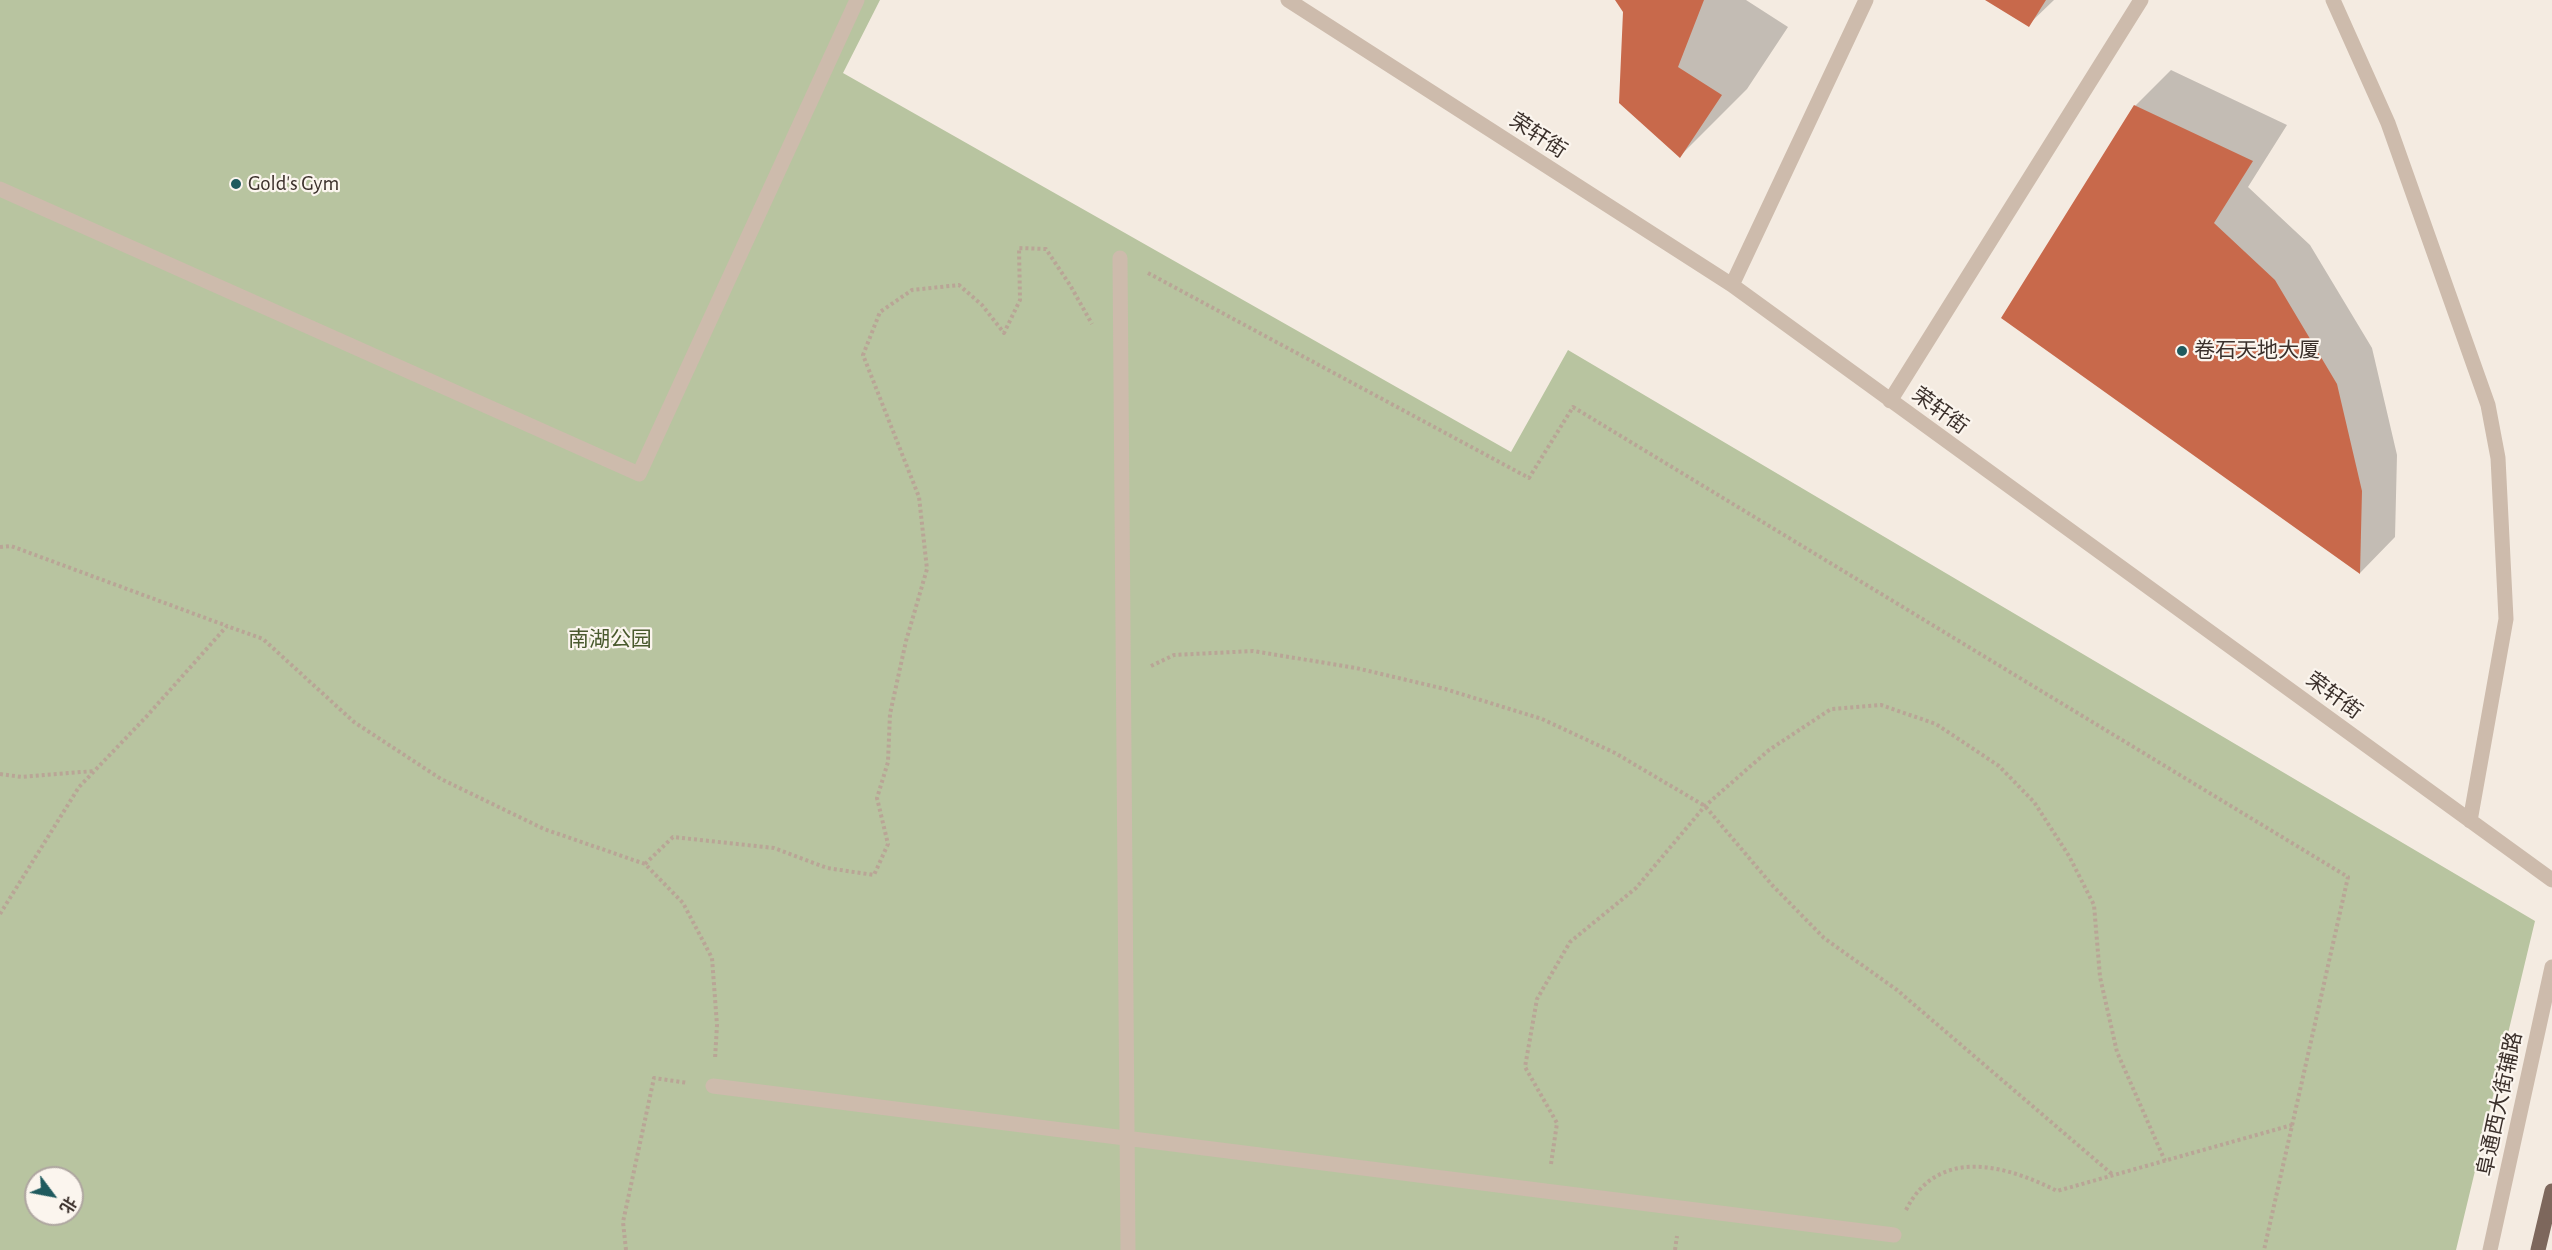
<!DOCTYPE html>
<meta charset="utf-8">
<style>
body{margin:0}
#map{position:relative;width:2552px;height:1250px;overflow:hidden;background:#f4ebe1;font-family:"Alegreya Sans","Noto Sans SC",sans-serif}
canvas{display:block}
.north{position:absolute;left:24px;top:1166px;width:60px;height:60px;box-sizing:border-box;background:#fbf5ee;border:2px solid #aea6a0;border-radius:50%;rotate:122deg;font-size:16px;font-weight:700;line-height:24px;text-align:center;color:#3b302b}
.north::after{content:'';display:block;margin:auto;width:21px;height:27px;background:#1f5a5e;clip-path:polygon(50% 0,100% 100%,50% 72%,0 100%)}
</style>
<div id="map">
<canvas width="2552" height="1250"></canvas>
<div class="north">北</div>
</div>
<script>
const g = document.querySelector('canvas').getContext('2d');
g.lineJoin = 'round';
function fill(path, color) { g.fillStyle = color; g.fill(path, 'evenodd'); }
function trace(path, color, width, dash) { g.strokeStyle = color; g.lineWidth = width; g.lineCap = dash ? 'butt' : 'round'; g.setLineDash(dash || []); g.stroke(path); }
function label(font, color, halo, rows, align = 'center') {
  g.font = font + ' "Alegreya Sans","Noto Sans SC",sans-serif'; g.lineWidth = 4.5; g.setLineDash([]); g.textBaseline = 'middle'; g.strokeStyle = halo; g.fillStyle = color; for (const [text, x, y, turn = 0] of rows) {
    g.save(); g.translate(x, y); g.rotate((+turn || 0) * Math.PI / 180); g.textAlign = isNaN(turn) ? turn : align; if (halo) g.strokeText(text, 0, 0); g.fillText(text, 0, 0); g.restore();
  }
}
const green = new Path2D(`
 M 0,0 L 880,0 L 843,73 L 1511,452 L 1568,350 L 2535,921 L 2456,1250 L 0,1250 ZM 36,1178 L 72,1178 L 72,1214 L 36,1214 Z`);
const shadow = new Path2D(`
 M 1617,0 L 1746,0 L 1788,27 L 1747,89 L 1680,156 L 1624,12 Z
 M 1988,0 L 2054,0 L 2028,25 Z
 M 2171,70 L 2287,125 L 2248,187 L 2310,245 L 2372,348 L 2397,455 L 2395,537 L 2360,573 L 2003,317 L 2135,106 Z`);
const building = new Path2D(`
 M 1615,0 L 1704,0 L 1678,67 L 1722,95 L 1680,158 L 1619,103 L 1623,12 Z
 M 1985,0 L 2046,0 L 2029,27 Z
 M 2134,105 L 2253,161 L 2214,223 L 2275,280 L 2337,384 L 2362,491 L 2360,574 L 2001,318 Z`);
const path = new Path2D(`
 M 1148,273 L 1529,478 L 1573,407 L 2348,877 L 2264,1250
 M 0,547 L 11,546 L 227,626
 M 1151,666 L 1174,655 L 1253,651 L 1356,668 L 1445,689 L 1542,719 L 1615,753 L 1705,806 L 1772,885 L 1824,938 L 1897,990 L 2113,1175
 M 0,774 L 22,777 L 94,771
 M 645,864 L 673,837 L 774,848 L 827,868 L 874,875 L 888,844 L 877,798 L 888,762 L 890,714 L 906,641 L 927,569 L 919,497 L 863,355 L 880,312 L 912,290 L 959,285 L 982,305 L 1004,333 L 1020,300 L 1019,248 L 1046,249 L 1070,285 L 1092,324
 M 0,914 L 79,787 L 146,717 L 227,626 L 263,639 L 354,722 L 441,779 L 544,829 L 645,864 L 683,903 L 712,958 L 717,1025 L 715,1059
 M 1551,1164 L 1557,1123 L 1525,1067 L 1537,999 L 1570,942 L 1636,888 L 1705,806 L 1769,750 L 1831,709 L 1881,705 L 1936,724 L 1999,766 L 2034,802 L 2069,856 L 2094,905 L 2100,977 L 2117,1052 L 2165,1161
 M 1906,1210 C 1938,1146 2006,1165 2057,1191 L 2292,1125
 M 626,1250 L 623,1222 L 654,1078 L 688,1083
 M 1675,1250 L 1677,1236`);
const minor = new Path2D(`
 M 1288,0 L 1732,285 L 2552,880
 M 2333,0 L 2388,123 L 2488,405 L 2498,458 L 2506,619 L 2470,821
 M 0,189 L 639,474 L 857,0
 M 1120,258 L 1128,1250
 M 1732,285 L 1866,0
 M 1890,401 L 2141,0
 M 713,1086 L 1894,1235
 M 2490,1250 L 2552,967`);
const major = new Path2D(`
 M 2538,1250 L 2552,1191`);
const markers = [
 [236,184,6,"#1f5a5e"],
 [2182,351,6,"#1f5a5e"]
];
const streetNames = [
 ["荣轩街",1538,136,33],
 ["荣轩街",1940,411,36],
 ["荣轩街",2334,696,36],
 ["阜通西大街辅路",2500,1104,-78]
];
const poiNames = [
 ["Gold's Gym",248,184],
 ["卷石天地大厦",2194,351]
];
const parkNames = [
 ["南湖公园",610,640]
];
fill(green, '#b8c4a0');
fill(shadow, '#0003');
fill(building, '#c8694b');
trace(path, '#b9a596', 4, [3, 3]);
trace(minor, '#cdbbac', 15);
trace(major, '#7d675c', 15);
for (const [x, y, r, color] of markers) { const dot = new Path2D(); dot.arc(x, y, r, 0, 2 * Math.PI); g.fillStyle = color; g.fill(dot); trace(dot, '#fbf5ee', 2); }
label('21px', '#3b302b', '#fbf5ee', streetNames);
label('21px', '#3b302b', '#fbf5ee', poiNames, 'left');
label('21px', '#4a5a2e', '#fbf5ee', parkNames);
</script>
